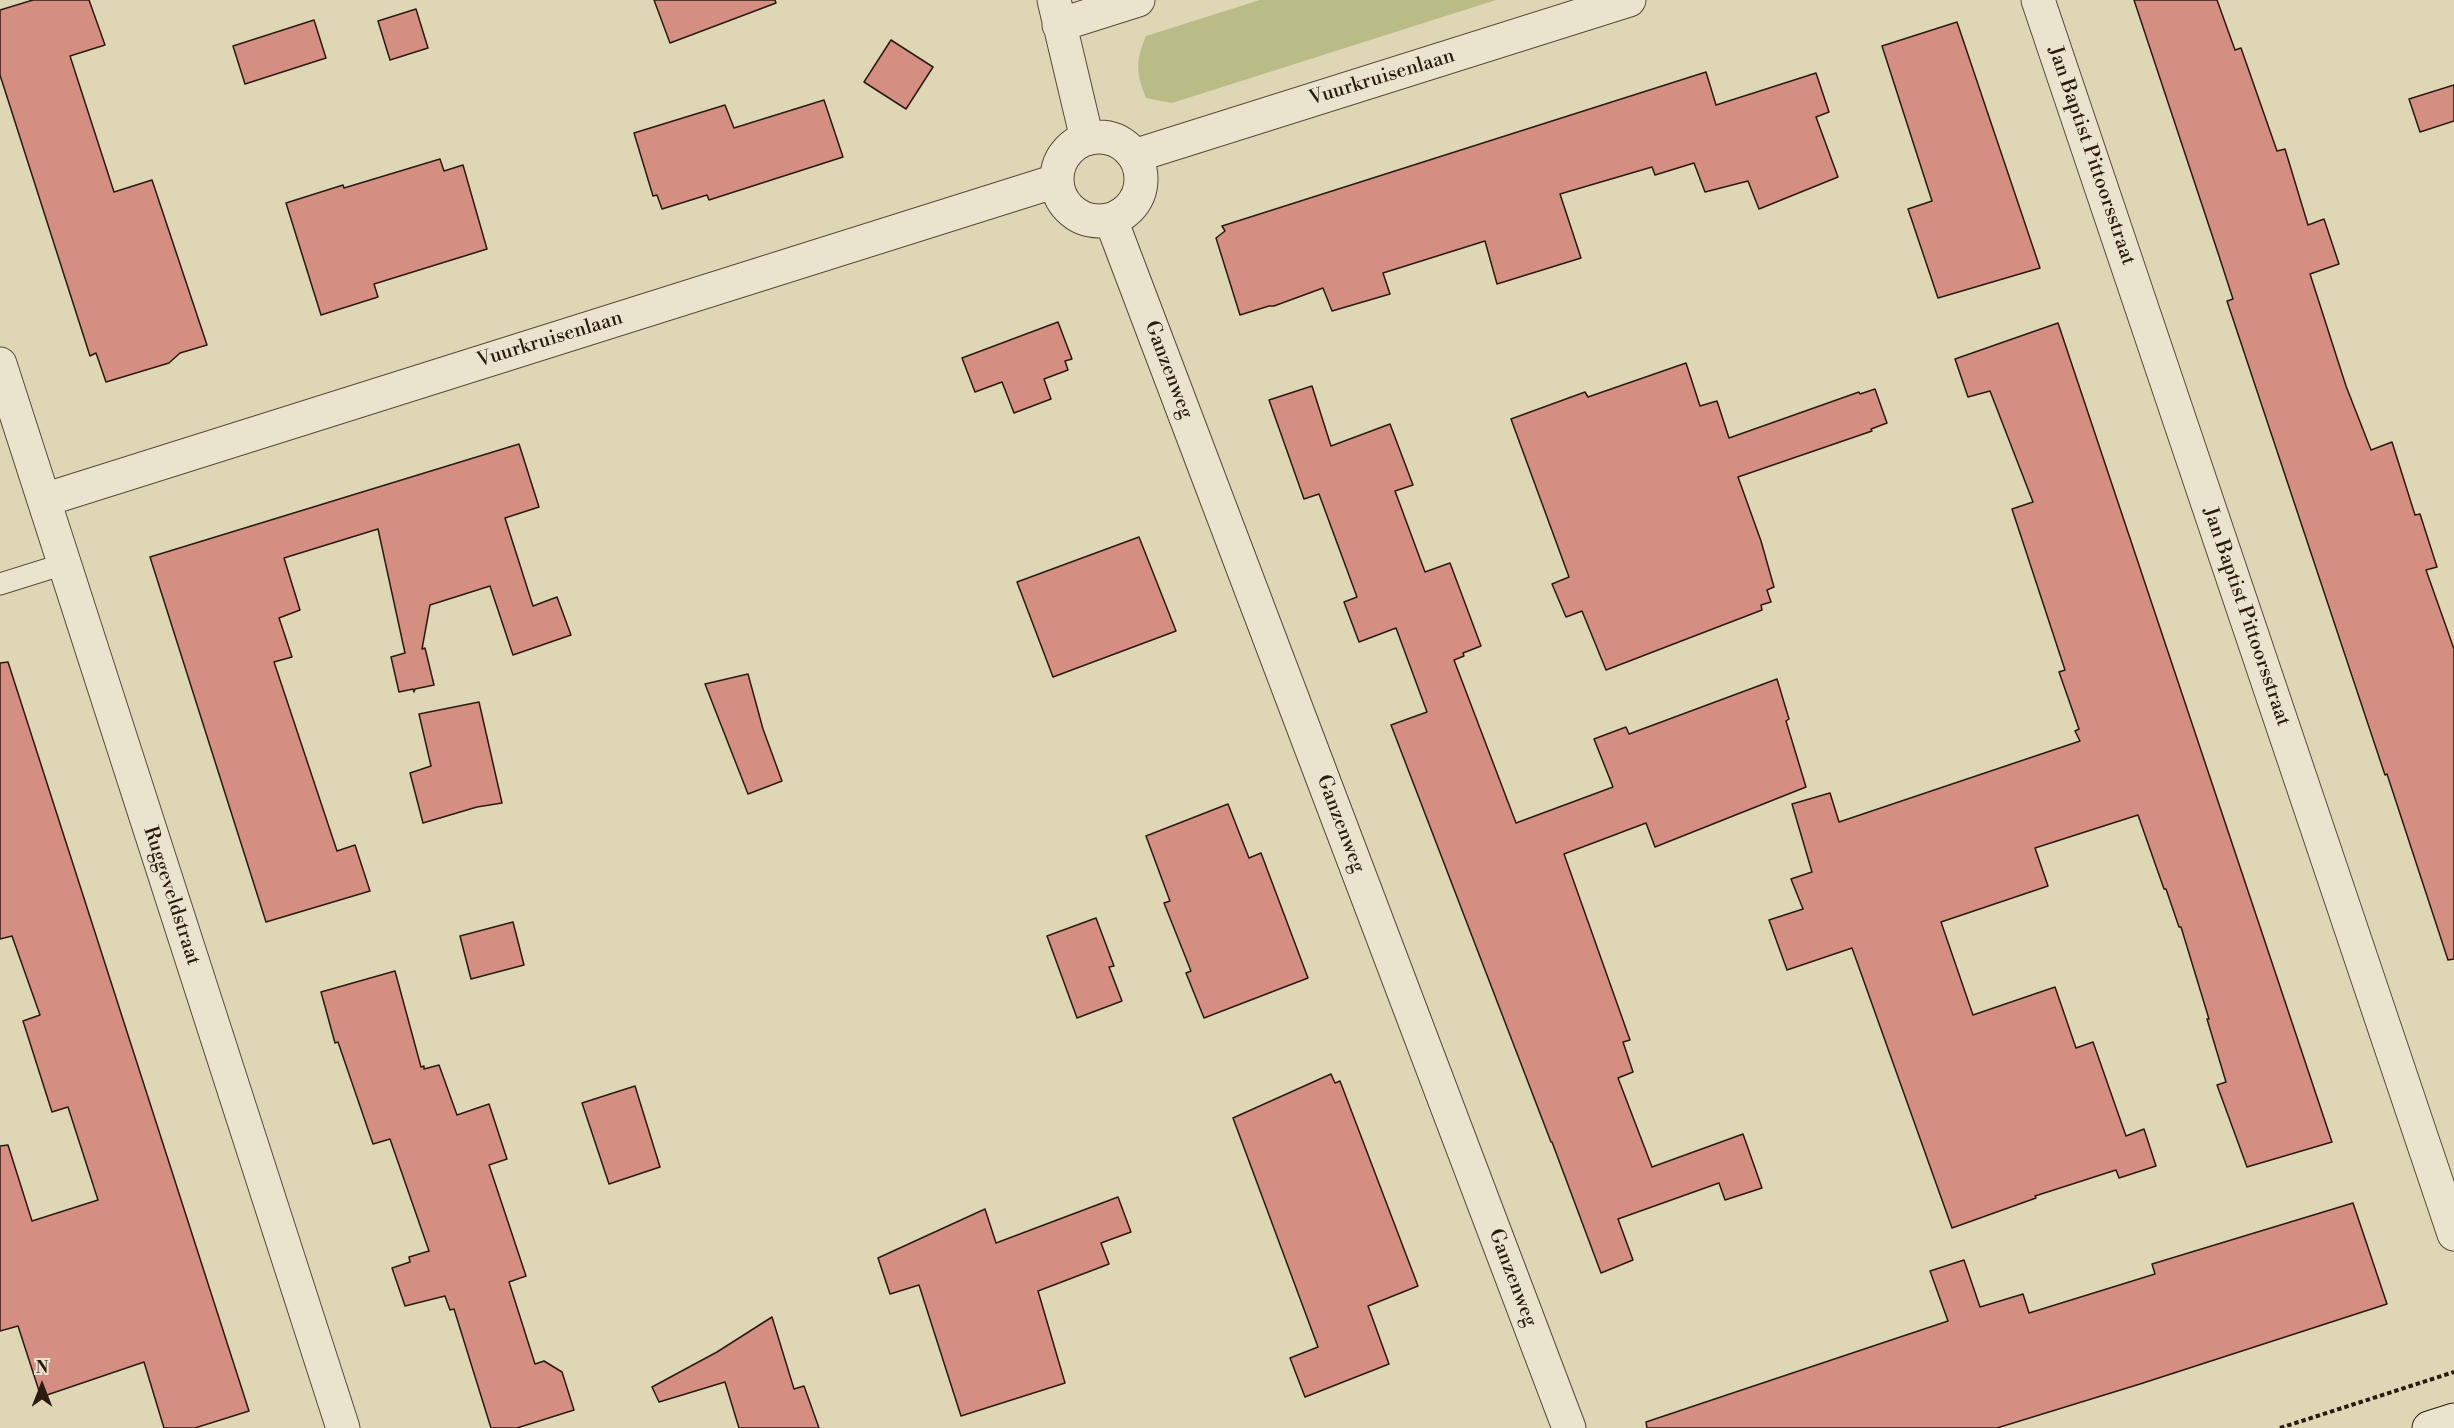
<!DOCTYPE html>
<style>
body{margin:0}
#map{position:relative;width:2454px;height:1428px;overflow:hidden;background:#dfd6b5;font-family:"Libre Bodoni",serif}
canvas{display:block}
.north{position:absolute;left:12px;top:1356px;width:60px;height:60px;-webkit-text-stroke:4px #eae4cf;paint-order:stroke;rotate:0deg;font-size:16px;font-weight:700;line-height:24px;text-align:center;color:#2a1b0e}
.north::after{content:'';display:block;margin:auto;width:21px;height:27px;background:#2a1b0e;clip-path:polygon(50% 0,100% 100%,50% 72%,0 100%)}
</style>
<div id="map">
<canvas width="2454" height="1428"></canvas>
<div class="north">N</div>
</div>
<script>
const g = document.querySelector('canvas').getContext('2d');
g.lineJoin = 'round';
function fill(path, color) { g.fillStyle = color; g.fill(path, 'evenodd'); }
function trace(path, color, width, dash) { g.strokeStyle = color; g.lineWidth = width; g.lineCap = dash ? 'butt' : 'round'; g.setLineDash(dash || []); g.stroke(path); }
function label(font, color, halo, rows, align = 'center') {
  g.font = font + ' "Libre Bodoni",serif'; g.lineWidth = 4.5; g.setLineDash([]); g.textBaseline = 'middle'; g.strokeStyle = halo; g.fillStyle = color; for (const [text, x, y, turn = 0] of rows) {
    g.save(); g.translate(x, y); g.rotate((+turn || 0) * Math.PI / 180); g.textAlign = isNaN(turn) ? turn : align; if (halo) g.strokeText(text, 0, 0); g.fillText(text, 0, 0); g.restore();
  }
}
const green = new Path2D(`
 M 1260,0 L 1496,0 L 1172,103 L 1146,98 C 1136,73 1135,62 1146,36 Z`);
const building = new Path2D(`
 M 33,0 L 89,0 L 105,45 L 70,56 L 114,192 L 152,180 L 207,345 L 180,353 L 169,363 L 106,382 L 96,353 L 90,356 L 0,75 L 0,10 Z
 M 654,0 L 775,0 L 776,3 L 670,43 Z
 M 2134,0 L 2217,0 L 2235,50 L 2241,48 L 2277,151 L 2285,149 L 2308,225 L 2324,219 L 2339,264 L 2310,274 L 2346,386 L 2371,450 L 2392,442 L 2415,515 L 2420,514 L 2437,567 L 2426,570 L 2454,649 L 2454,959 L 2448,960 L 2387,774 L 2385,775 L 2227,301 L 2233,299 L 2219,256 Z
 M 416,9 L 428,48 L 390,60 L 378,21 Z
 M 314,20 L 326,58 L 245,84 L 233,46 Z
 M 1957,22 L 2040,268 L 1938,298 L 1908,209 L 1932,201 L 1882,46 Z
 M 891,40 L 933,67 L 906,109 L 864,82 Z
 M 1706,72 L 1716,105 L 1816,73 L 1829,112 L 1816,117 L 1838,177 L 1759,209 L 1748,181 L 1705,192 L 1694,163 L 1655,175 L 1652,167 L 1560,194 L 1581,258 L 1497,284 L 1485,241 L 1383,273 L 1390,294 L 1332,311 L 1323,288 L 1274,306 L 1269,306 L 1240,315 L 1216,238 L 1225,231 L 1222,226 Z
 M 2454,85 L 2454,121 L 2420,132 L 2409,99 Z
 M 824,100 L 843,157 L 709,200 L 707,195 L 662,209 L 657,195 L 653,196 L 634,133 L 725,105 L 734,128 Z
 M 440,159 L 444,171 L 463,165 L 487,249 L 374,284 L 378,297 L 321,315 L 286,203 L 343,185 L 344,188 Z
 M 1058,322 L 1072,359 L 1065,361 L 1068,370 L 1044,379 L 1051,399 L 1014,413 L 1002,382 L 975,392 L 962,358 Z
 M 2058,323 L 2332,1142 L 2247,1167 L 2217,1085 L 2226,1082 L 2207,1019 L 2209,1019 L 2181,927 L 2179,927 L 2166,889 L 2164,889 L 2138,815 L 2035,848 L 2048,886 L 1941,922 L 1973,1015 L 2055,987 L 2076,1048 L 2093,1042 L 2126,1136 L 2144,1129 L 2156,1166 L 2119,1178 L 2116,1170 L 2035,1196 L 2036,1198 L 1952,1228 L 1852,948 L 1787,970 L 1769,920 L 1803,909 L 1791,879 L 1812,872 L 1792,804 L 1830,793 L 1839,822 L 2080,741 L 2075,731 L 2079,729 L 2059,672 L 2065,670 L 2012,509 L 2033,502 L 1990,391 L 1968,397 L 1955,359 Z
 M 1686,363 L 1700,406 L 1717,401 L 1729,438 L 1859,392 L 1860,394 L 1875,389 L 1887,423 L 1871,429 L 1872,431 L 1738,477 L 1761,541 L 1774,587 L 1767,590 L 1771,602 L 1761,605 L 1762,610 L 1606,670 L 1582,611 L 1566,617 L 1552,584 L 1569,577 L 1511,419 L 1585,392 L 1588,397 Z
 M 1312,386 L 1331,446 L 1390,424 L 1413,485 L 1395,491 L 1425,572 L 1450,563 L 1481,646 L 1463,653 L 1464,656 L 1454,660 L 1516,823 L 1613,787 L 1594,739 L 1626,727 L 1629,734 L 1777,679 L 1789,719 L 1786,721 L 1806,787 L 1655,847 L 1646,823 L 1564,854 L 1630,1040 L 1623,1042 L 1633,1072 L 1618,1078 L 1652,1167 L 1743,1134 L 1762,1188 L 1725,1200 L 1719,1183 L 1618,1219 L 1633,1260 L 1601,1273 L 1552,1142 L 1551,1142 L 1391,725 L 1427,712 L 1396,628 L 1359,642 L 1344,602 L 1357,597 L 1319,494 L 1304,499 L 1269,400 Z
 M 519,444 L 539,507 L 505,518 L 533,606 L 557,597 L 571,635 L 513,655 L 490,586 L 430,605 L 422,649 L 425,648 L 434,685 L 415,689 L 414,692 L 413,689 L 399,692 L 391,657 L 405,653 L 378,529 L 284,558 L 300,610 L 279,618 L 292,657 L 274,662 L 337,851 L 355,845 L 370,891 L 266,922 L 150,557 Z
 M 1139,537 L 1176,631 L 1053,677 L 1017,582 Z
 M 8,662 L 249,1411 L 195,1428 L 164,1428 L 144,1362 L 41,1397 L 18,1326 L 0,1331 L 0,1146 L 8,1145 L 32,1221 L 98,1200 L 68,1107 L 52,1112 L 23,1021 L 40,1015 L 12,936 L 0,939 L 0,663 Z
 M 748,674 L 763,729 L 782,781 L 748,794 L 705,684 Z
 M 479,702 L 502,803 L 477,807 L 423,823 L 410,773 L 431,766 L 419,714 Z
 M 1228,804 L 1249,858 L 1261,853 L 1308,978 L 1204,1018 L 1186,973 L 1191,971 L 1164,903 L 1170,901 L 1146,836 Z
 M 1096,918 L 1114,966 L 1109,967 L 1122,1001 L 1077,1018 L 1047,936 Z
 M 513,922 L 524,965 L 471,979 L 460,936 Z
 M 395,971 L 421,1067 L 424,1066 L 424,1069 L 439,1065 L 457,1115 L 489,1104 L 507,1159 L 489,1165 L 526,1276 L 509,1282 L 535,1364 L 544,1361 L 562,1372 L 574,1410 L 517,1428 L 491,1428 L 454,1309 L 450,1310 L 445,1296 L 405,1306 L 392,1268 L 410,1262 L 409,1257 L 429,1251 L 390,1139 L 373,1144 L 338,1042 L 335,1043 L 321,992 Z
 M 1331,1074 L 1335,1083 L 1340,1081 L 1418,1286 L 1368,1306 L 1389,1364 L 1305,1397 L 1290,1358 L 1318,1347 L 1233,1118 Z
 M 635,1086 L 660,1167 L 609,1184 L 582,1103 Z
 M 1118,1197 L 1131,1232 L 1101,1243 L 1109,1264 L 1038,1291 L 1065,1383 L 961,1416 L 919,1285 L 890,1294 L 878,1258 L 985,1209 L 996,1243 Z
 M 2353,1203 L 2387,1304 L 2140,1384 L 1997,1428 L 1647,1428 L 1646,1422 L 1948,1321 L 1930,1271 L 1964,1260 L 1980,1307 L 2023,1294 L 2029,1313 L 2155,1274 L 2152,1264 Z
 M 772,1317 L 794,1389 L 804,1386 L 819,1428 L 739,1428 L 725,1382 L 659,1402 L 652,1387 L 717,1352 Z`);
const path = new Path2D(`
 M 2280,1428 L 2454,1372`);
const service = new Path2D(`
 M 0,584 L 64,564`);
const minor = new Path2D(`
 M 1054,0 L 1087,139
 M 2038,0 L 2454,1234
 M 1059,25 L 1138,0
 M1057 179a42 42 0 1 1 84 0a42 42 0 1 1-84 0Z
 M 1134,156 L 1629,0
 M 1111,220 L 1569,1428
 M 0,364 L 343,1428
 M 44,500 L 1056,181`);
const secondary = new Path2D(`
 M 2429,1428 L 2454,1420`);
const streetNames = [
 ["Vuurkruisenlaan",1382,78,-17],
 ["Jan Baptist Pittoorsstraat",2091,156,71],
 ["Vuurkruisenlaan",550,340,-17],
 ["Ganzenweg",1168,370,69],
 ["Jan Baptist Pittoorsstraat",2246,617,71],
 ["Ganzenweg",1340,824,69],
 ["Ruggeveldstraat",171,896,72],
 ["Ganzenweg",1512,1278,69]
];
fill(green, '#babc88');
fill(building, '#d48e82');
trace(building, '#2a1b0e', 1.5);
trace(service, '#574a38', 23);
trace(minor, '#574a38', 35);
trace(secondary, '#2a1b0e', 35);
trace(path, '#2a1b0e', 4, [4.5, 3]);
trace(service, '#eae4cf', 21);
trace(minor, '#eae4cf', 33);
trace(secondary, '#eae4cf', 33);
label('20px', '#2a1b0e', '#eae4cf', streetNames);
</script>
